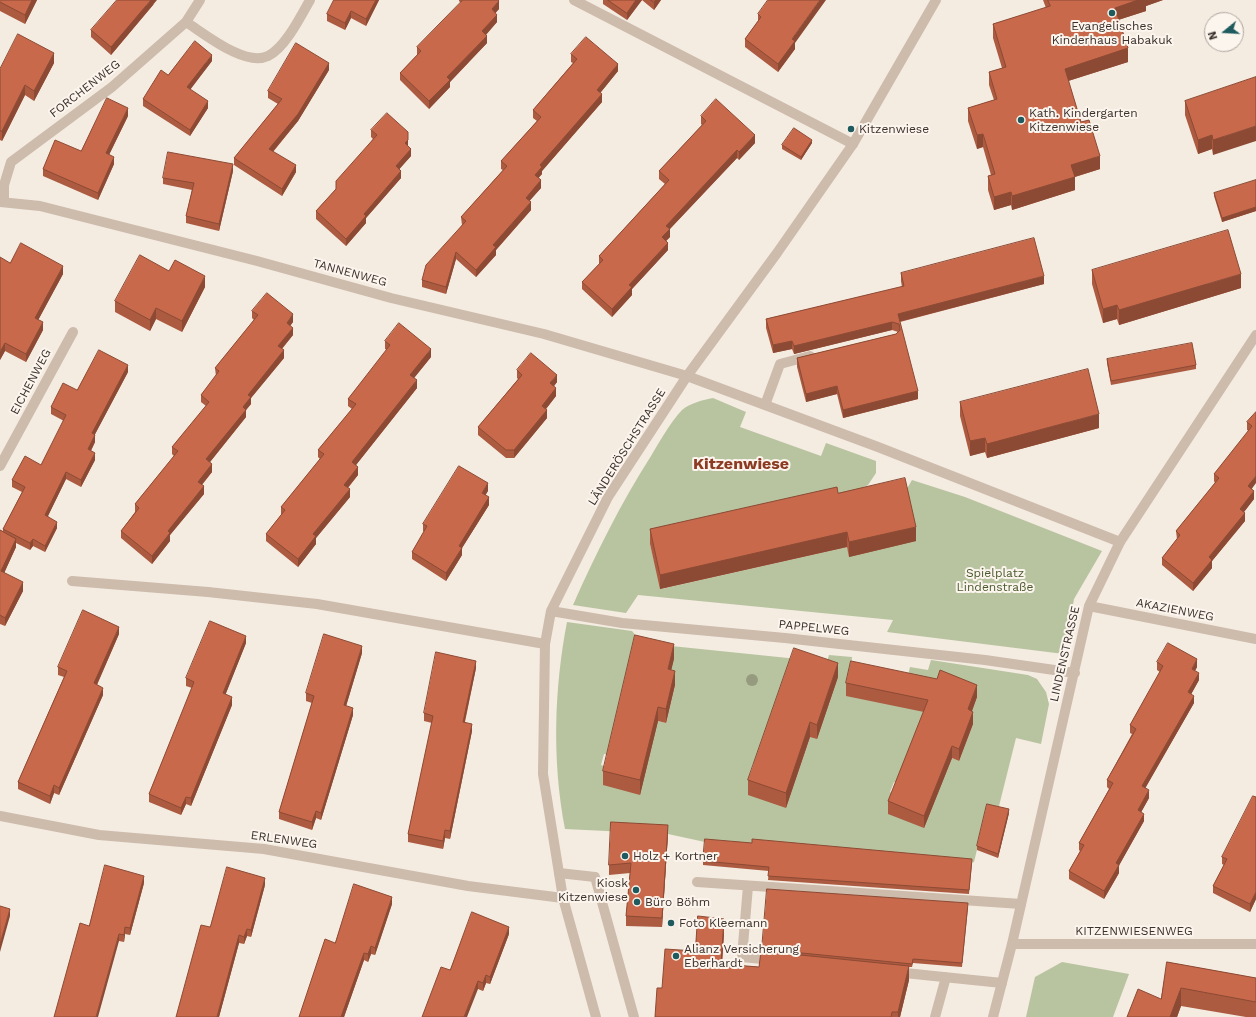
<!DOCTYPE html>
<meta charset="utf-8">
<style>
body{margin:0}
#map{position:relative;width:1256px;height:1017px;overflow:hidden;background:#f4ebe1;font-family:"Work Sans",sans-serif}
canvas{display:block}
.north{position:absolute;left:1204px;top:12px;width:40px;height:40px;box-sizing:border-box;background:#fbf5ee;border:1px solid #aea6a0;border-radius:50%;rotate:252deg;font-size:11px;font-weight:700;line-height:16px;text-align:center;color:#3b302b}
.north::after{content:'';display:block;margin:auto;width:14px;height:18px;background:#1f5a5e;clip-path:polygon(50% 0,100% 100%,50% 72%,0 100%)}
</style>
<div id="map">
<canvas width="1256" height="1017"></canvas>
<div class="north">N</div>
</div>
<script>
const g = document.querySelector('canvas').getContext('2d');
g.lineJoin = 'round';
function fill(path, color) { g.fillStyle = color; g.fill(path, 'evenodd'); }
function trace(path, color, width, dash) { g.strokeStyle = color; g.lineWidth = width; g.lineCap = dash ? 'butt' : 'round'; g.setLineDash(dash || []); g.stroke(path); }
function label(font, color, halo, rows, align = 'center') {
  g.font = font + ' "Work Sans",sans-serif'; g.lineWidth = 4; g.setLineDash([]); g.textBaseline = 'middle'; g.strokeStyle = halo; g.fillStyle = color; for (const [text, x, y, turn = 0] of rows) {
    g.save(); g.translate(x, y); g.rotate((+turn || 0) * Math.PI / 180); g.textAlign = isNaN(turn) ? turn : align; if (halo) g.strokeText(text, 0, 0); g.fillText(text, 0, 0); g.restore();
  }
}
const green = new Path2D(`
 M 713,398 L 746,412 L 740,427 L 821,456 L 826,443 L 876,461 L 876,473 L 868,485 L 837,501 L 650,544 L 661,589 L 847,547 L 850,557 L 905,492 L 912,480 L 965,497 L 1102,551 L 1074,599 L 1064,654 L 887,632 L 893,620 L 638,595 L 626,613 L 573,605 C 596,553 621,503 651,456 C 660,441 670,423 682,410 C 690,403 703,400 713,398 Z
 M 567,622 L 632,631 L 642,643 L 827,662 L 829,655 L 852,657 L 851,674 L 901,707 L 910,667 L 928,670 L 931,660 L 1028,675 L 1037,679 L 1046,692 L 1049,704 L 1041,744 L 1016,738 L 998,810 L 987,808 L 974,862 L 971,863 L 705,842 L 668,834 L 565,829 C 552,761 554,689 567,622 ZM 674,659 L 668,684 L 675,686 L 666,723 L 658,721 L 607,767 L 601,765 L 604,754 L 609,755 ZM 977,697 L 968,722 L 973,724 L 959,761 L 952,758 L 896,795 L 890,792 L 894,782 L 899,784 ZM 830,702 L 810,737 L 786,808 L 754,775 L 750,773 L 753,764 L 759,766 Z
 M 1062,962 L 1129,974 L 1113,1017 L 1026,1017 L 1035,977 Z`);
const lane = new Path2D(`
 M 574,0 L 853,144
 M 687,376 L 878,447 L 1120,542
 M 765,405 L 780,364 L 810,356
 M 72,581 L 208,592 L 317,604 L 545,644
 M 559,873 L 595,877 L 634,1017
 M 697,882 L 1021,904
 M 748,886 L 742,957 L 773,960
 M 895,972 L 1002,983
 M 935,1017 L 946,977`);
const street = new Path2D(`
 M 186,22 C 205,34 245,67 268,56 C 285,48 301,16 310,0
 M 4,201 L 4,185 L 11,162 L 112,87 L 186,22 L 200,0
 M 0,202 L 40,206 L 257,261 L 391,298 L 544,334 L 687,376
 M 0,466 L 73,332
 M 1089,606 L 1256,639
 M 551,611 L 622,623 L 785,638 L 985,660 L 1075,673
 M 0,816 L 99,835 L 264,849 L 468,886 L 563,898
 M 1012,944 L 1256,944
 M 596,1017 L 563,898 L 543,774 L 545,644 L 551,611 L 608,497 L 687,376 L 777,253 L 853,144 L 936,0
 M 993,1017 L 1012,944 L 1089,606 L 1120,542 L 1256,335`);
const trees = [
 [752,680]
];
const wall = new Path2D(`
 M 0,0 L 37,0 L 25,24 L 0,11 Z
 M 334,0 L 379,0 L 366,26 L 351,18 L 345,30 L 327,21 L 327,14 Z
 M 459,0 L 498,0 L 499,9 L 495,13 L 497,22 L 486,35 L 487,43 L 450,82 L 450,87 L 429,109 L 400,80 L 400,73 L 417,55 L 417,47 L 461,3 L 459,1 Z
 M 603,0 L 642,0 L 627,20 L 603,4 Z
 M 642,0 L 661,0 L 654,10 Z
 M 1043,0 L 1163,0 L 1146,6 L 1146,11 L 1118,20 L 1128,62 L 1068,81 L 1081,122 L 1100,169 L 1075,177 L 1075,190 L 1012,210 L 1011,205 L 994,210 L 988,190 L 988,176 L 991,175 L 983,147 L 977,149 L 968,121 L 968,108 L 994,100 L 989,85 L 989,72 L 1002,68 L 993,38 L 993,24 L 1046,8 Z
 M 154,4 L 111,55 L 91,37 L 91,30 Z
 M 758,14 L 795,43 L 795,49 L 778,72 L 745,47 L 745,39 L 758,21 Z
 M 571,54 L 618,71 L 600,93 L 602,102 L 542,171 L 542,174 L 538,178 L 541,188 L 529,201 L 531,210 L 496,250 L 496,255 L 476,277 L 456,259 L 446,294 L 422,287 L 422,280 L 462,225 L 461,217 L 503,170 L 501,169 L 501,161 L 537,121 L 533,118 L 533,110 L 573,63 L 571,62 Z
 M 212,61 L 190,89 L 208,108 L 190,136 L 143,106 L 143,99 L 168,75 Z
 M 54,63 L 34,101 L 25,95 L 2,141 L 0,140 L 0,69 Z
 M 329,70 L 298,121 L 273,152 L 296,172 L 282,196 L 234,165 L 234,158 L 278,104 L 268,98 L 268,91 Z
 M 1256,77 L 1213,155 L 1212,149 L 1198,154 L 1185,115 L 1185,101 Z
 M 128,116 L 109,155 L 114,164 L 98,200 L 43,176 L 43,169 L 81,151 Z
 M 701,116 L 755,143 L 739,160 L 737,158 L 670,229 L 670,237 L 666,241 L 668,250 L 632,289 L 632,295 L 612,317 L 582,289 L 582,282 L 599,264 L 599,256 L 665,184 L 659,179 L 659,171 L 702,125 L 701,124 Z
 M 371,130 L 408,146 L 411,156 L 399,169 L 401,178 L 366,218 L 366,223 L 346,246 L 316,219 L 316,211 L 336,189 L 373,139 L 371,137 Z
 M 812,143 L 801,160 L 782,149 L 782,145 Z
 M 233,171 L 219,231 L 186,223 L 186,216 L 192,190 L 163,184 L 163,178 Z
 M 1256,180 L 1256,211 L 1222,222 L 1214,196 L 1214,193 Z
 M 10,263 L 63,274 L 38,320 L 43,330 L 26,362 L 5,351 L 0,360 Z
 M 1092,270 L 1241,288 L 1119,325 L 1117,319 L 1103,323 L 1092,284 Z
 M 169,271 L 205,287 L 182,332 L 156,319 L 150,331 L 115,312 L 115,301 Z
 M 901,273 L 1044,284 L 900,322 L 918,399 L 843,418 L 837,394 L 806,402 L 797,367 L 797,358 L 896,334 L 898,332 L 892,330 L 794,354 L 792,349 L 773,353 L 766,328 L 766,319 L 902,287 L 901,281 Z
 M 252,311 L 293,322 L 290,326 L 293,335 L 282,349 L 284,358 L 251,398 L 251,404 L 246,410 L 246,417 L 210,462 L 212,472 L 202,485 L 204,494 L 170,535 L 170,541 L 152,564 L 121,538 L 121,531 L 135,512 L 135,504 L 174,456 L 172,454 L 172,447 L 206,406 L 201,402 L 201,395 L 216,376 L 215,368 L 254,320 L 252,318 Z
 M 385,341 L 431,357 L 414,378 L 417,388 L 356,465 L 358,475 L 348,488 L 350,497 L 316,538 L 316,544 L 298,567 L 266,541 L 266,534 L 281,515 L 281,507 L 320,459 L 318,457 L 318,450 L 352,409 L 348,406 L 348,399 L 387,350 L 385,349 Z
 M 1107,359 L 1196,365 L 1196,369 L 1111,385 L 1107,363 Z
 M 517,370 L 557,382 L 554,386 L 556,396 L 546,409 L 547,418 L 514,458 L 506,458 L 478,435 L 478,427 L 518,379 L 517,378 Z
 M 128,372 L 95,434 L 95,442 L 91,451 L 95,460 L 81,487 L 66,479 L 48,516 L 57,528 L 45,552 L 33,546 L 30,550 L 16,543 L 16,547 L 4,573 L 23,591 L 5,626 L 0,624 L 0,530 L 3,531 L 3,529 L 22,492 L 12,487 L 12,480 L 41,465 L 64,421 L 51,414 L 51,407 L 77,390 Z
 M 960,402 L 1099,428 L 987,458 L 985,452 L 970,456 L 960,416 Z
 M 1256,412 L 1252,489 L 1254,499 L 1244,512 L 1245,521 L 1212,561 L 1212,568 L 1193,591 L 1162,565 L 1162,558 L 1177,539 L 1176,531 L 1215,483 L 1214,481 L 1214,474 L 1249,431 L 1247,430 L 1247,422 Z
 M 488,491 L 485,495 L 489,505 L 462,548 L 462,555 L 446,581 L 412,559 L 412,552 L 424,532 L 423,531 L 423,524 Z
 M 838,493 L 916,541 L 849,557 L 847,547 L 660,589 L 650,544 L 650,529 Z
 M 119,634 L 97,685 L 103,695 L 59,795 L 54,793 L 50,804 L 18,789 L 18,782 L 64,677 L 58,675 L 58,667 Z
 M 246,643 L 225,695 L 232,705 L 191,806 L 186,804 L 181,815 L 149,802 L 149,794 L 192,688 L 186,686 L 186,678 Z
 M 362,653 L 346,706 L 353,715 L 321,820 L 316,818 L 312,830 L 279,819 L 279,812 L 312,703 L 306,701 L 306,693 Z
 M 674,659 L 671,670 L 675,685 L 666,723 L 658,721 L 640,795 L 603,785 L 603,771 Z
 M 1157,662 L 1197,667 L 1195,671 L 1199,680 L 1191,694 L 1194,703 L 1145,788 L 1149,798 L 1141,812 L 1144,821 L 1119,865 L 1119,873 L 1104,899 L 1069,879 L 1069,871 L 1080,851 L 1079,850 L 1079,843 L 1109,789 L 1107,787 L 1107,780 L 1132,734 L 1130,733 L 1130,725 L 1160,672 L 1157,670 Z
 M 476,668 L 465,722 L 472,731 L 450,839 L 445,838 L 443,849 L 408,842 L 408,834 L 432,723 L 424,721 L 424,713 Z
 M 838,677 L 817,739 L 810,737 L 786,808 L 748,795 L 748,780 Z
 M 846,683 L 977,697 L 972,711 L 973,724 L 959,761 L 952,758 L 924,828 L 888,814 L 888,801 L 924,712 L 846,696 Z
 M 1256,797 L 1256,899 L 1250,912 L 1213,893 L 1213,886 L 1224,865 L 1222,864 L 1222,857 Z
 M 1009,813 L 998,858 L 977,850 L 977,846 Z
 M 668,834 L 662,927 L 626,926 L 626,916 L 630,873 L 609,875 L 609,865 Z
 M 703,861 L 972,863 L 969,894 L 768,880 L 769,871 L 703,865 Z
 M 144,883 L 130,935 L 125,934 L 124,942 L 119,941 L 89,926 Z
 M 265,885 L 251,937 L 247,936 L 244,944 L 239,943 L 219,1017 L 176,1017 Z
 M 392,904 L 375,955 L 371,954 L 368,962 L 364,960 L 344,1017 L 299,1017 L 335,943 Z
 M 968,907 L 962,967 L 913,963 L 912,967 L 909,967 L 909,980 L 900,1017 L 655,1017 L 662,988 L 695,951 L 724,933 L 722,964 L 759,967 L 762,949 Z
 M 509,934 L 490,984 L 486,983 L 483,991 L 478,989 L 450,970 Z
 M 1167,962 L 1256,978 L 1256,1017 L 1246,1017 L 1181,1006 L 1177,1017 L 1127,1017 L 1161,999 Z`);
const shadedWall = new Path2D(`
 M 32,0 L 37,0 L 25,24 L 25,15 Z
 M 151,0 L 157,0 L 111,55 L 111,47 Z
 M 376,0 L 379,0 L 366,26 L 366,19 Z
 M 636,0 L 642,0 L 627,20 L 627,13 Z
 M 656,0 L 661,0 L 654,10 L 654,2 Z
 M 820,0 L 826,0 L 795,43 L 795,49 L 778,72 L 778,64 L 792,39 Z
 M 1138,0 L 1163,0 L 1146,6 L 1146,11 L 1115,21 L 1115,8 Z
 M 499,1 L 499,9 L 492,17 L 492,9 Z
 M 351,11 L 351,18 L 345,30 L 345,23 Z
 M 497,15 L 497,22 L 482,39 L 482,31 Z
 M 487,36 L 487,43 L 450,82 L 450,87 L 429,109 L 429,101 L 447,77 Z
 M 1128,48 L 1128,62 L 1065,82 L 1065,69 Z
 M 54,53 L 54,63 L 34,101 L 34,91 Z
 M 212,55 L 212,61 L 187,94 L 187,87 Z
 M 329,63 L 329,70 L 298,121 L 269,156 L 269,149 Z
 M 618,64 L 618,71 L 597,97 L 597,90 Z
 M 25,85 L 25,95 L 2,141 L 2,131 Z
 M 602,94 L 602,102 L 542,171 L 542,174 L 535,182 L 535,175 L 540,165 Z
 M 208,101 L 208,108 L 190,136 L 190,130 Z
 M 128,108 L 128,116 L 106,161 L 106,153 Z
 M 1256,126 L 1256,141 L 1213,155 L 1213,140 Z
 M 983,134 L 983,147 L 977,149 L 977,135 Z
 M 755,135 L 755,143 L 739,160 L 739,152 Z
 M 1212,135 L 1212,149 L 1198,154 L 1198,140 Z
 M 408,140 L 408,147 L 405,143 Z
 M 812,140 L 812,143 L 801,160 L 801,157 Z
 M 411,149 L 411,156 L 396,173 L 396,166 Z
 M 737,150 L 737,158 L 666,233 L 666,226 Z
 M 1100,156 L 1100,169 L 1071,178 L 1071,165 Z
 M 114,157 L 114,164 L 98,200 L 98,193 Z
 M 233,164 L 233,171 L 219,231 L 219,224 Z
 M 296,165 L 296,172 L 282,196 L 282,189 Z
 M 401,171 L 401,178 L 366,218 L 366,223 L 346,246 L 346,239 L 364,214 Z
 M 1075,177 L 1075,190 L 1012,210 L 1012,196 Z
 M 541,180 L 541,188 L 526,205 L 526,198 Z
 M 1011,192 L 1011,205 L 994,210 L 994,197 Z
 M 531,202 L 531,210 L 496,250 L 496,255 L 476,277 L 476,270 L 493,245 Z
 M 1256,207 L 1256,211 L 1222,222 L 1222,218 Z
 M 670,229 L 670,237 L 662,245 L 662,237 Z
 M 668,243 L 668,250 L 632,289 L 632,295 L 612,317 L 612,309 L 629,285 Z
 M 456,252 L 456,259 L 446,294 L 446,287 Z
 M 63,266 L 63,274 L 35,326 L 35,318 Z
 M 1241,274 L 1241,288 L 1119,325 L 1119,310 Z
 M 205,276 L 205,287 L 182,332 L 182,321 Z
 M 1044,276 L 1044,284 L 898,322 L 898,314 Z
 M 1117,305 L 1117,319 L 1103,323 L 1103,309 Z
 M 156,308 L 156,319 L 150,331 L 150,320 Z
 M 293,314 L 293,322 L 287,330 L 287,323 Z
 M 43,322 L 43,330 L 26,362 L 26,354 Z
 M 892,322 L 892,330 L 794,354 L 794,346 Z
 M 293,328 L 293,335 L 278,353 L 278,346 Z
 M 792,341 L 792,349 L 773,353 L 773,345 Z
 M 5,343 L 5,351 L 0,360 L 0,352 Z
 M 431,349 L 431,357 L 410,383 L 410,375 Z
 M 284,350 L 284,358 L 251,398 L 251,404 L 246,410 L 246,417 L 206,467 L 206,459 L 243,407 L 248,395 Z
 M 128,365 L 128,372 L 92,440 L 92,433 Z
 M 557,375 L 557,382 L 550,391 L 550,383 Z
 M 417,380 L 417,388 L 352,470 L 352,462 Z
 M 837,386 L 837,394 L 806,402 L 806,394 Z
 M 556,388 L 556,396 L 542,414 L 542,406 Z
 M 918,391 L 918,399 L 843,418 L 843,410 Z
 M 547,410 L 547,418 L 514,458 L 514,450 Z
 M 1099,414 L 1099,428 L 987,458 L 987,444 Z
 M 95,435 L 95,442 L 88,456 L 88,449 Z
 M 985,438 L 985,452 L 970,456 L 970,441 Z
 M 95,453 L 95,460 L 81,487 L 81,480 Z
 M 212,464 L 212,472 L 198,489 L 198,482 Z
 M 358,467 L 358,475 L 344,492 L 344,485 Z
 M 66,472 L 66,479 L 45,522 L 45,515 Z
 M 1256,476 L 1256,483 L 1248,494 L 1248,486 Z
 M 488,483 L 488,491 L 482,501 L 482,493 Z
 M 204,486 L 204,494 L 170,535 L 170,541 L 152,564 L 152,556 L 168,531 Z
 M 350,489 L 350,497 L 316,538 L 316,544 L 298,567 L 298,559 L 313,534 Z
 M 1254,491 L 1254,499 L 1240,517 L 1240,509 Z
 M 489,497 L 489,505 L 462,548 L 462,555 L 446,581 L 446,573 L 459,546 Z
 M 1245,513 L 1245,521 L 1212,561 L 1212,568 L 1193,591 L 1193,583 L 1209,557 Z
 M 57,522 L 57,528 L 45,552 L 45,546 Z
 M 916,527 L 916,541 L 849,557 L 849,542 Z
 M 847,532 L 847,547 L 660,589 L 660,575 Z
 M 16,539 L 16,547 L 1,580 L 1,571 Z
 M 33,539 L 33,546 L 30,550 L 30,543 Z
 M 23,582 L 23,591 L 5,626 L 5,618 Z
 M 119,627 L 119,634 L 94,691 L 94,683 Z
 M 246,636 L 246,643 L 223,701 L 223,693 Z
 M 674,644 L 674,659 L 668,684 L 668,669 Z
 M 362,646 L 362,653 L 344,713 L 344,705 Z
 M 1197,659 L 1197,667 L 1192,676 L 1192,669 Z
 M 476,661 L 476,668 L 463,729 L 463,722 Z
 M 838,663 L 838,677 L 817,739 L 817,725 Z
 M 675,671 L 675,685 L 666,723 L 666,709 Z
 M 1199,673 L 1199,680 L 1188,700 L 1188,692 Z
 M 977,685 L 977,697 L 968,722 L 968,709 Z
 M 103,688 L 103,695 L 59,795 L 59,788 Z
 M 1194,696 L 1194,703 L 1142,794 L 1142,786 Z
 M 232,697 L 232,705 L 191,806 L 191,798 Z
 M 658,707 L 658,721 L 640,795 L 640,780 Z
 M 353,708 L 353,715 L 321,820 L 321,813 Z
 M 973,712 L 973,724 L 959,761 L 959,749 Z
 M 810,722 L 810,737 L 786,808 L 786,793 Z
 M 472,724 L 472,731 L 450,839 L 450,831 Z
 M 952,746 L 952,758 L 924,828 L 924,816 Z
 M 54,785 L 54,793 L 50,804 L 50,796 Z
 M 1149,790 L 1149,798 L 1138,818 L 1138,810 Z
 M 186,797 L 186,804 L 181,815 L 181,808 Z
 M 1009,809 L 1009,813 L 998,858 L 998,854 Z
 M 316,811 L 316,818 L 312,830 L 312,822 Z
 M 1144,814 L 1144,821 L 1116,871 L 1116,863 Z
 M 668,825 L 668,834 L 662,927 L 662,918 Z
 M 445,830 L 445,838 L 443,849 L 443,841 Z
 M 1119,865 L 1119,873 L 1104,899 L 1104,891 Z
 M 144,876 L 144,883 L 130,935 L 130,928 Z
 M 265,878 L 265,885 L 251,937 L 251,930 Z
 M 1256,892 L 1256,899 L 1250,912 L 1250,904 Z
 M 392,897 L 392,904 L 375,955 L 375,948 Z
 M 10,909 L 10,916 L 0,952 L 0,944 Z
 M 724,919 L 724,933 L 721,979 L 721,964 Z
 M 125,927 L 125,934 L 124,942 L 124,935 Z
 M 509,927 L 509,934 L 490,984 L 490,977 Z
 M 247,929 L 247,936 L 244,944 L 244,937 Z
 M 119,934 L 119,941 L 98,1017 L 96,1017 Z
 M 239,935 L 239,943 L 219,1017 L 217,1017 Z
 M 371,946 L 371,954 L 368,962 L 368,954 Z
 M 364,953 L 364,960 L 344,1017 L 341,1017 Z
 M 909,966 L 909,980 L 900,1017 L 898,1017 L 898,1012 Z
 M 486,975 L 486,983 L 483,991 L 483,983 Z
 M 478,981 L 478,989 L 467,1017 L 464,1017 Z
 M 1181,988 L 1181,1006 L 1177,1017 L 1170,1017 Z`);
const building = new Path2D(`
 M 0,0 L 32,0 L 25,15 L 0,2 Z
 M 117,0 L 151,0 L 111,47 L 91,30 Z
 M 334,0 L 376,0 L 366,19 L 351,11 L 345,23 L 327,14 Z
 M 463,0 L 498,0 L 499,1 L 492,9 L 497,15 L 482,31 L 487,36 L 447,77 L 450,80 L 429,101 L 400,73 L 421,51 L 417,47 Z
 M 608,0 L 636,0 L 627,13 Z
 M 651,0 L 656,0 L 654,2 Z
 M 768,0 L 820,0 L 792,39 L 795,41 L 778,64 L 745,39 L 761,17 L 758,14 Z
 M 1048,0 L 1138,0 L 1115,8 L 1128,48 L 1065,69 L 1081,122 L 1089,120 L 1100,156 L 1071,165 L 1075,177 L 1012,196 L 1011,192 L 994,197 L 988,176 L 995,174 L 983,134 L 977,135 L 968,108 L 997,99 L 989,72 L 1006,67 L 993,24 L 1050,6 Z
 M 18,34 L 54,53 L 34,91 L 25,85 L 2,131 L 0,131 L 0,69 Z
 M 586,37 L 618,64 L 597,90 L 602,94 L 540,165 L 542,167 L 535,175 L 541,180 L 526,198 L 531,202 L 493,245 L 496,247 L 476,270 L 456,252 L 446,287 L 422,280 L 426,265 L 466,221 L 461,217 L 507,166 L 501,161 L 541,117 L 533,110 L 577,59 L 571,54 Z
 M 195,41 L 212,55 L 187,87 L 208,101 L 190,130 L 143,99 L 161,70 L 168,75 Z
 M 296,43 L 329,63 L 298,114 L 269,149 L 296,165 L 282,189 L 234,158 L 282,99 L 268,91 Z
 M 1256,77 L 1256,126 L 1213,140 L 1212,135 L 1198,140 L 1185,101 Z
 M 107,98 L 128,108 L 106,153 L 114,157 L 98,193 L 43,169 L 55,140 L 81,151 Z
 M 716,99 L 755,135 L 739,152 L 737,150 L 666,226 L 670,229 L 662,237 L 668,243 L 629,285 L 632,287 L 612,309 L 582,282 L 603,260 L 599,256 L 669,180 L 659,171 L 706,121 L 701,116 Z
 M 387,113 L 408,132 L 408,140 L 405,143 L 411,149 L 396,166 L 401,171 L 364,214 L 366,216 L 346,239 L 316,211 L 336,189 L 336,181 L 377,135 L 371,130 Z
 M 794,128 L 812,140 L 801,157 L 782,145 Z
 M 168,152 L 233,164 L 219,224 L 186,216 L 194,183 L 163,178 Z
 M 1256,180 L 1256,207 L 1222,218 L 1214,193 Z
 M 1228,230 L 1241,274 L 1119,310 L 1117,305 L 1103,309 L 1092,270 Z
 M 1034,238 L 1044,276 L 898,314 L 918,391 L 843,410 L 837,386 L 806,394 L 797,358 L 896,334 L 900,330 L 899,324 L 892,322 L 794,346 L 792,341 L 773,345 L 766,319 L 904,286 L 901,273 Z
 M 21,243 L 63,266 L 35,318 L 43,322 L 26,354 L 5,343 L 0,352 L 0,257 L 10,263 Z
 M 140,255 L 169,271 L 175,260 L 205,276 L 182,321 L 156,308 L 150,320 L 115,301 Z
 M 267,293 L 293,314 L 287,323 L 293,328 L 278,346 L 284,350 L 248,395 L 251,397 L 243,407 L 246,410 L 206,459 L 212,464 L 198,482 L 204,486 L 168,531 L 170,533 L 152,556 L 121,531 L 139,508 L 135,504 L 178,451 L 172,447 L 209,402 L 201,395 L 219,371 L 215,368 L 258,315 L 252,311 Z
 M 399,323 L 431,349 L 410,375 L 417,380 L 352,462 L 358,467 L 344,485 L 350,489 L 313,534 L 316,536 L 298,559 L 266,534 L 285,510 L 281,507 L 324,454 L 318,450 L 356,404 L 348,399 L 390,345 L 385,341 Z
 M 1192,343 L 1196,365 L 1111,381 L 1107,359 Z
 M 99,350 L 128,365 L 92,433 L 95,435 L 88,449 L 95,453 L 81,480 L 66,472 L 45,515 L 57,522 L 45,546 L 33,539 L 30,543 L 3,529 L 25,487 L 12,480 L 25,456 L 41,465 L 66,415 L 51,407 L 63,383 L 77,390 Z
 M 531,353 L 557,375 L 550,383 L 556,388 L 542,406 L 547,410 L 514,450 L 506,450 L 478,427 L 522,375 L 517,370 Z
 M 1088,369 L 1099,414 L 987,444 L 985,438 L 970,441 L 960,402 Z
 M 1256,412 L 1256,476 L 1248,486 L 1254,491 L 1240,509 L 1245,513 L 1209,557 L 1212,560 L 1193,583 L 1162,558 L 1180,535 L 1176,531 L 1219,478 L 1214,474 L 1252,426 L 1247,422 Z
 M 459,466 L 488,483 L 482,493 L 489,497 L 459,546 L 462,548 L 446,573 L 412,552 L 427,526 L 423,524 Z
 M 905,478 L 916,527 L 849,542 L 847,532 L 660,575 L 650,529 L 837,487 L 838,493 Z
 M 0,530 L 16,539 L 1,571 L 23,582 L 5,618 L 0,615 Z
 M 83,610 L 119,627 L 94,683 L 103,688 L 59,788 L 54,785 L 50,796 L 18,782 L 67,671 L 58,667 Z
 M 210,621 L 246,636 L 223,693 L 232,697 L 191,798 L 186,797 L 181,808 L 149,794 L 194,682 L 186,678 Z
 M 324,634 L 362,646 L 344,705 L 353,708 L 321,813 L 316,811 L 312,822 L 279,812 L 314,696 L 306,693 Z
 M 635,635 L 674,644 L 668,669 L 675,671 L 666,709 L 658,707 L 640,780 L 603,771 Z
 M 1168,643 L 1197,659 L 1192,669 L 1199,673 L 1188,692 L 1194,696 L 1142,786 L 1149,790 L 1138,810 L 1144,814 L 1116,863 L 1119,865 L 1104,891 L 1069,871 L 1084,845 L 1079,843 L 1113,783 L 1107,780 L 1136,729 L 1130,725 L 1163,666 L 1157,662 Z
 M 794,648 L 838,663 L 817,725 L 810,722 L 786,793 L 748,780 Z
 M 436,652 L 476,661 L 463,722 L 472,724 L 450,831 L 445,830 L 443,841 L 408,834 L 433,716 L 424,713 Z
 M 851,661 L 937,679 L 940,670 L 977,685 L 968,709 L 973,712 L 959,749 L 952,746 L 924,816 L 888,801 L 928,700 L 846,683 Z
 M 1253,796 L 1256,797 L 1256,892 L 1250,904 L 1213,886 L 1227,859 L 1222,857 Z
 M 987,804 L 1009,809 L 998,854 L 977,846 Z
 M 611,822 L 668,825 L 662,918 L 626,916 L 631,863 L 609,865 Z
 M 705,839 L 752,843 L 752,839 L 972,859 L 969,890 L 768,876 L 769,867 L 703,861 Z
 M 105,865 L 144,876 L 130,928 L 125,927 L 124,935 L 119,934 L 96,1017 L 54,1017 L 80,923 L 89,926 Z
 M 227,867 L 265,878 L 251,930 L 247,929 L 244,937 L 239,935 L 217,1017 L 176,1017 L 201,925 L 210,927 Z
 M 354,884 L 392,897 L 375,948 L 371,946 L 368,954 L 364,953 L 341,1017 L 299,1017 L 325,939 L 335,943 Z
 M 767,889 L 968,903 L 962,963 L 913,959 L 912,964 L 762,949 Z
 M 0,906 L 10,909 L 0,944 Z
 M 472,912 L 509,927 L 490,977 L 486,975 L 483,983 L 478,981 L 464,1017 L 422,1017 L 441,967 L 450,970 Z
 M 698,916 L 724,919 L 721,964 L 759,967 L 761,951 L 909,966 L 898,1012 L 892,1012 L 891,1017 L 655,1017 L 657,988 L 662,988 L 665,949 L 695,951 Z
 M 1167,962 L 1256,978 L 1256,1002 L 1181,988 L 1170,1017 L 1127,1017 L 1138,989 L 1161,999 Z`);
const markers = [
 [1112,13,4,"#1f5a5e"],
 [1021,120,4,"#1f5a5e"],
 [851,129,4,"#1f5a5e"],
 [625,856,4,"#1f5a5e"],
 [636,890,4,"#1f5a5e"],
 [637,902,4,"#1f5a5e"],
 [671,923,4,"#1f5a5e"],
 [676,956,4,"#1f5a5e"]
];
const poiNames = [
 ["Evangelisches",1112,26,"center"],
 ["Kinderhaus Habakuk",1112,40,"center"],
 ["Kath. Kindergarten",1029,113],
 ["Kitzenwiese",1029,127],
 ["Kitzenwiese",859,129],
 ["Holz + Kortner",633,856],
 ["Kiosk",628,883,"right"],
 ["Kitzenwiese",628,897,"right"],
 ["Büro Böhm",645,902],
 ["Foto Kleemann",679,923],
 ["Alianz Versicherung",684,949],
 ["Eberhardt",684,963]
];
const streetNames = [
 ["FORCHENWEG",85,89,-38],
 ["TANNENWEG",350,273,15],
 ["EICHENWEG",31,382,-62],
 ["LÄNDERÖSCHSTRASSE",627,447,-58],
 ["AKAZIENWEG",1175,610,11],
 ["PAPPELWEG",814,628,6],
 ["LINDENSTRASSE",1065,654,-77],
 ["ERLENWEG",284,840,8],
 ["KITZENWIESENWEG",1134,931]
];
const parkNames = [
 ["Spielplatz",995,573],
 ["Lindenstraße",995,587]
];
const districtNames = [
 ["Kitzenwiese",741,464]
];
fill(green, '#b8c4a0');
trace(lane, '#cdbbac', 10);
trace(street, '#cdbbac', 10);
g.fillStyle = '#969b7f';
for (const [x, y] of trees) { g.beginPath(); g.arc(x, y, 6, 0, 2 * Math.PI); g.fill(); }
fill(wall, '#ac5a40');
fill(shadedWall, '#8c4a34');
fill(building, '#c8694b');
trace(building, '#8c4a34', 1);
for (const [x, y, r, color] of markers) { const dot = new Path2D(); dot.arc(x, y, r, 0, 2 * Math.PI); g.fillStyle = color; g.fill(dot); trace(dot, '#fbf5ee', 1.5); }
label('12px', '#3b302b', '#fbf5ee', poiNames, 'left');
label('12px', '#3b302b', '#fbf5ee', streetNames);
label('12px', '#4a5a2e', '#fbf5ee', parkNames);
label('bold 16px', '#8c3b22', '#fbf5ee', districtNames);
</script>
